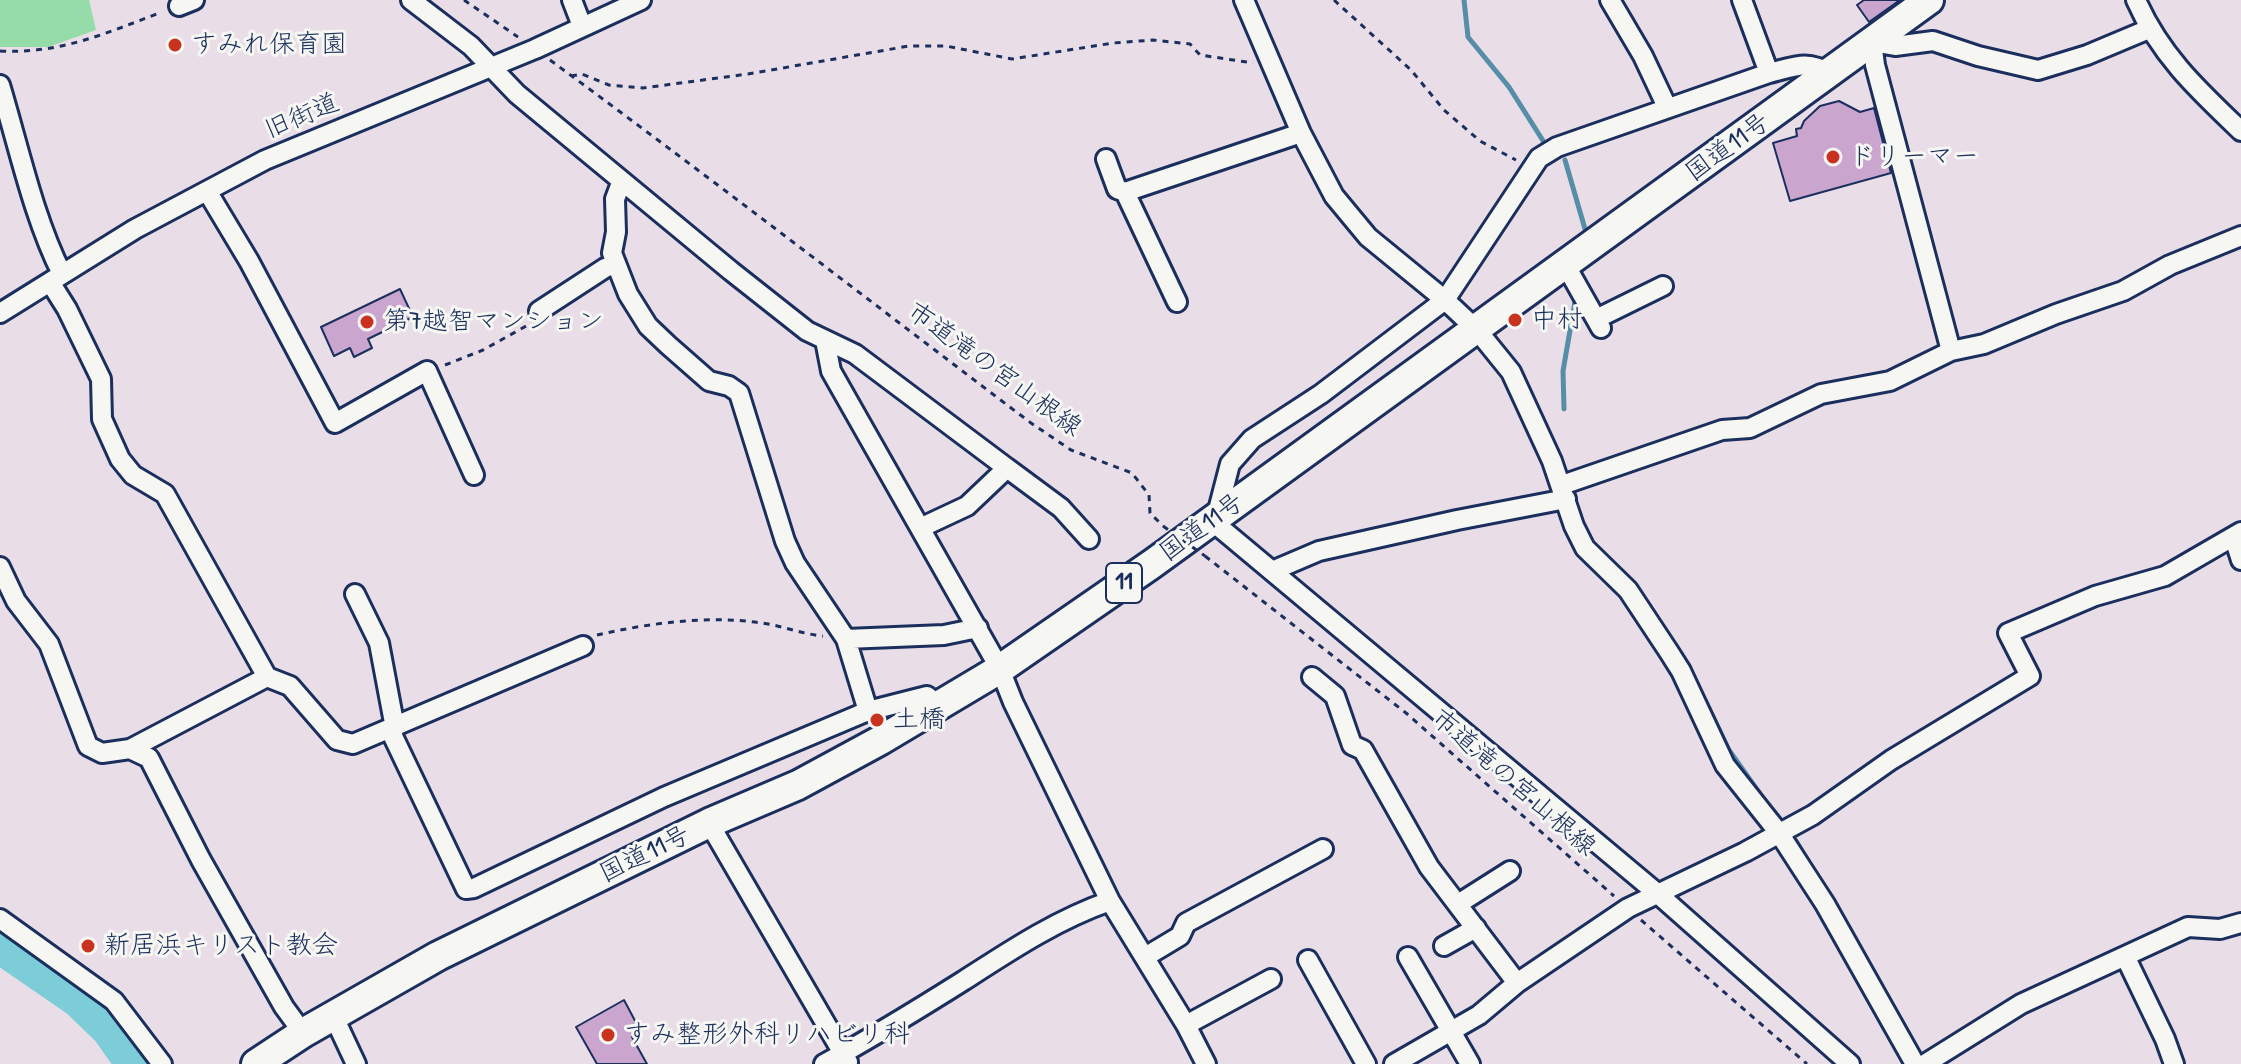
<!DOCTYPE html>
<meta charset="utf-8">
<style>
body{margin:0}
canvas{display:block;background:#e9dee8}
</style>
<canvas width="2241" height="1064"></canvas>
<script>
const g = document.querySelector('canvas').getContext('2d');
g.lineJoin = 'round';
function fill(path, color) { g.fillStyle = color; g.fill(path, 'evenodd'); }
function trace(path, color, width, dash) { g.strokeStyle = color; g.lineWidth = width; g.lineCap = dash ? 'butt' : 'round'; g.setLineDash(dash || []); g.stroke(path); }
function label(font, color, halo, rows, align = 'center') {
  g.font = font + ' "Patrick Hand","Klee One",sans-serif'; g.lineWidth = 6; g.setLineDash([]); g.textBaseline = 'middle'; g.strokeStyle = halo; g.fillStyle = color; for (const [text, x, y, turn = 0] of rows) {
    g.save(); g.translate(x, y); g.rotate((+turn || 0) * Math.PI / 180); g.textAlign = isNaN(turn) ? turn : align; if (halo) g.strokeText(text, 0, 0); g.fillText(text, 0, 0); g.restore();
  }
}
const green = new Path2D(`
 M 0,0 L 89,0 L 96,30 L 48,47 L 0,47 Z`);
const stream = new Path2D(`
 M 1464,0 L 1468,37 L 1509,87 L 1547,147
 M 1565,160 L 1585,229
 M 1564,409 L 1563,371 L 1576,296
 M 1705,700 L 1729,750 L 1770,808
 M 1796,841 L 1808,861`);
const river = new Path2D(`
 M 0,948 L 77,1001 L 108,1031 L 131,1064`);
const building = new Path2D(`
 M 1864,0 L 1900,0 L 1869,22 L 1857,5 Z
 M 1839,101 L 1860,112 L 1874,108 L 1891,173 L 1790,201 L 1773,143 L 1797,136 L 1796,129 L 1801,128 L 1804,121 L 1820,106 Z
 M 400,289 L 413,317 L 368,339 L 372,348 L 354,357 L 350,348 L 334,356 L 321,327 Z
 M 624,1000 L 641,1032 L 632,1037 L 647,1064 L 597,1064 L 576,1027 Z`);
const path = new Path2D(`
 M 464,0 L 518,37
 M 1334,0 L 1411,70 L 1444,110 L 1480,141 L 1516,160
 M 0,51 C 61,54 106,33 162,12
 M 550,60 C 712,179 871,302 1031,423 L 1071,450 L 1132,473 L 1149,495 L 1150,513 L 1163,526
 M 571,76 L 582,74 L 609,85 L 643,88 L 748,74 L 909,46 L 946,46 L 1012,59 L 1113,43 L 1153,40 L 1190,44 L 1200,55 L 1253,63
 M 445,365 L 483,350 L 528,325
 M 1205,556 L 1406,713 L 1614,896
 M 597,635 C 650,623 708,615 762,623 C 783,626 802,634 823,636
 M 1641,920 L 1807,1064`);
const minor = new Path2D(`
 M 411,0 L 471,46 L 517,94 L 731,271 L 807,331 L 855,354 L 1007,468
 M 572,0 L 582,26
 M 1244,0 L 1301,133 L 1334,196 L 1368,237 L 1445,300 L 1477,330 L 1511,372 L 1552,461 L 1574,526 L 1585,548 L 1628,590 L 1669,652 L 1681,671 L 1725,765 L 1779,833 L 1825,904 L 1915,1064
 M 1610,0 L 1643,56 L 1667,107
 M 1742,0 L 1769,73
 M 2136,0 C 2160,55 2198,90 2241,131
 M 179,6 L 194,0
 M 0,85 C 19,148 33,216 62,274
 M 1106,159 L 1117,189 L 1125,192 L 1301,133
 M 621,183 L 615,199 L 616,232 L 612,253 L 628,294 L 648,326 L 668,345 L 709,381 L 729,386 L 739,393 L 785,541 L 795,563 L 846,639
 M 207,191 L 249,261 L 335,423 L 427,371 L 474,475
 M 1125,192 L 1177,302
 M 1566,266 L 1601,328
 M 50,282 L 67,309 L 101,379 L 102,419 L 120,459 L 133,475 L 165,494 L 267,677
 M 539,311 L 605,268 L 615,264
 M 0,313 L 135,229 L 265,160 L 535,49 L 641,0
 M 1596,319 L 1663,286
 M 825,340 L 831,371 L 1000,669 L 1013,702 L 1110,901 L 1186,1025 L 1206,1064
 M 1951,351 L 1875,65 L 1872,42 L 1895,46 L 1933,41 L 1978,56 L 2038,70 L 2087,55 L 2149,29
 M 1562,485 L 1722,430 L 1750,428 L 1821,394 L 1890,381 L 1951,351 L 1984,344 L 2056,314 L 2123,291 L 2170,265 L 2241,236
 M 1216,518 L 1230,464 L 1252,439 L 1321,394 L 1445,300 L 1539,158 L 1557,147 L 1769,73 C 1794,67 1807,59 1830,74
 M 1212,521 L 1658,894 L 1850,1064
 M 920,528 L 967,506 L 1007,468 L 1061,508 L 1089,539
 M 2234,538 L 2241,560
 M 0,567 L 16,601 L 49,644 L 88,746 L 102,753 L 130,749 L 149,758 L 201,860 L 284,1007 L 303,1033
 M 1272,571 L 1319,551 L 1457,520 L 1566,499
 M 355,594 L 379,643 L 395,728
 M 1312,677 L 1335,696 L 1352,745 L 1363,750 L 1429,867 L 1517,983
 M 868,711 L 927,696 L 938,705
 M 390,730 L 466,889 L 474,888 L 664,797 L 868,711 L 846,639 L 944,635 L 978,628
 M 130,749 L 267,677 L 290,686 L 337,740 L 353,744 L 583,646
 M 709,823 L 848,1062
 M 1458,904 L 1510,871
 M 0,919 L 114,1001 L 162,1064
 M 1444,946 L 1476,928
 M 2125,956 L 2165,1039 L 2174,1064
 M 1145,957 L 1180,936 L 1186,923 L 1323,849
 M 1408,957 L 1470,1064
 M 1308,960 L 1366,1064
 M 333,1015 L 356,1064
 M 1186,1025 L 1271,979
 M 824,1064 C 871,1038 917,1010 963,981 C 1011,950 1056,920 1110,901
 M 1394,1064 L 1479,1015 L 1517,983 L 1628,908 L 1745,852 L 1813,815 L 1891,760 L 2030,676 L 2008,633 L 2095,596 L 2165,576 L 2241,532
 M 1925,1064 L 2021,1004 L 2188,927 L 2220,929 L 2241,923`);
const highway = new Path2D(`
 M 256,1064 L 303,1033 L 438,956 L 709,823 L 798,785 L 881,740 L 1000,669 L 1152,564 L 1929,0`);
const pathBridge = new Path2D(`
 M 1163,526 L 1205,556`);
const markers = [
 [175,45,8,"#c8321e"],
 [1833,157,8,"#c8321e"],
 [1515,320,8,"#c8321e"],
 [367,322,8,"#c8321e"],
 [877,720,8,"#c8321e"],
 [88,946,8,"#c8321e"],
 [608,1035,8,"#c8321e"]
];
const shields = [
 [1124,583,36]
];
const shieldNames = [
 ["11",1124,583]
];
const poiNames = [
 ["すみれ保育園",191,45],
 ["ドリーマー",1849,157],
 ["中村",1531,320],
 ["第7越智マンション",383,322],
 ["土橋",893,720],
 ["新居浜キリスト教会",104,946],
 ["すみ整形外科リハビリ科",624,1035]
];
const streetNames = [
 ["旧街道",302,117,-23],
 ["国道11号",1728,148,-36],
 ["市道滝の宮山根線",994,370,36],
 ["国道11号",1202,528,-36],
 ["市道滝の宮山根線",1513,783,41],
 ["国道11号",645,855,-26]
];
fill(green, '#96dca9');
trace(stream, '#568ea8', 5);
trace(river, '#7dcdd9', 32);
fill(building, '#caa6cf');
trace(building, '#1b2f5e', 2);
trace(minor, '#1b2f5e', 24);
trace(highway, '#1b2f5e', 34);
trace(path, '#1b2f5e', 3, [6, 6]);
trace(minor, '#f6f6f2', 18);
trace(highway, '#f6f6f2', 28);
trace(pathBridge, '#1b2f5e', 3, [6, 6]);
for (const [x, y, r, color] of markers) { const dot = new Path2D(); dot.arc(x, y, r, 0, 2 * Math.PI); g.fillStyle = color; g.fill(dot); trace(dot, '#f6f6f2', 3); }
for (const [x, y, w] of shields) { const box = new Path2D(); box.roundRect(x - w / 2, y - 20, w, 40, 6); g.fillStyle = '#f6f6f2'; g.fill(box); trace(box, '#1b2f5e', 2); }
label('bold 24px', '#1b2f5e', null, shieldNames);
label('26px', '#1b2f5e', '#f6f6f2', poiNames, 'left');
label('26px', '#1b2f5e', '#f6f6f2', streetNames);
</script>
